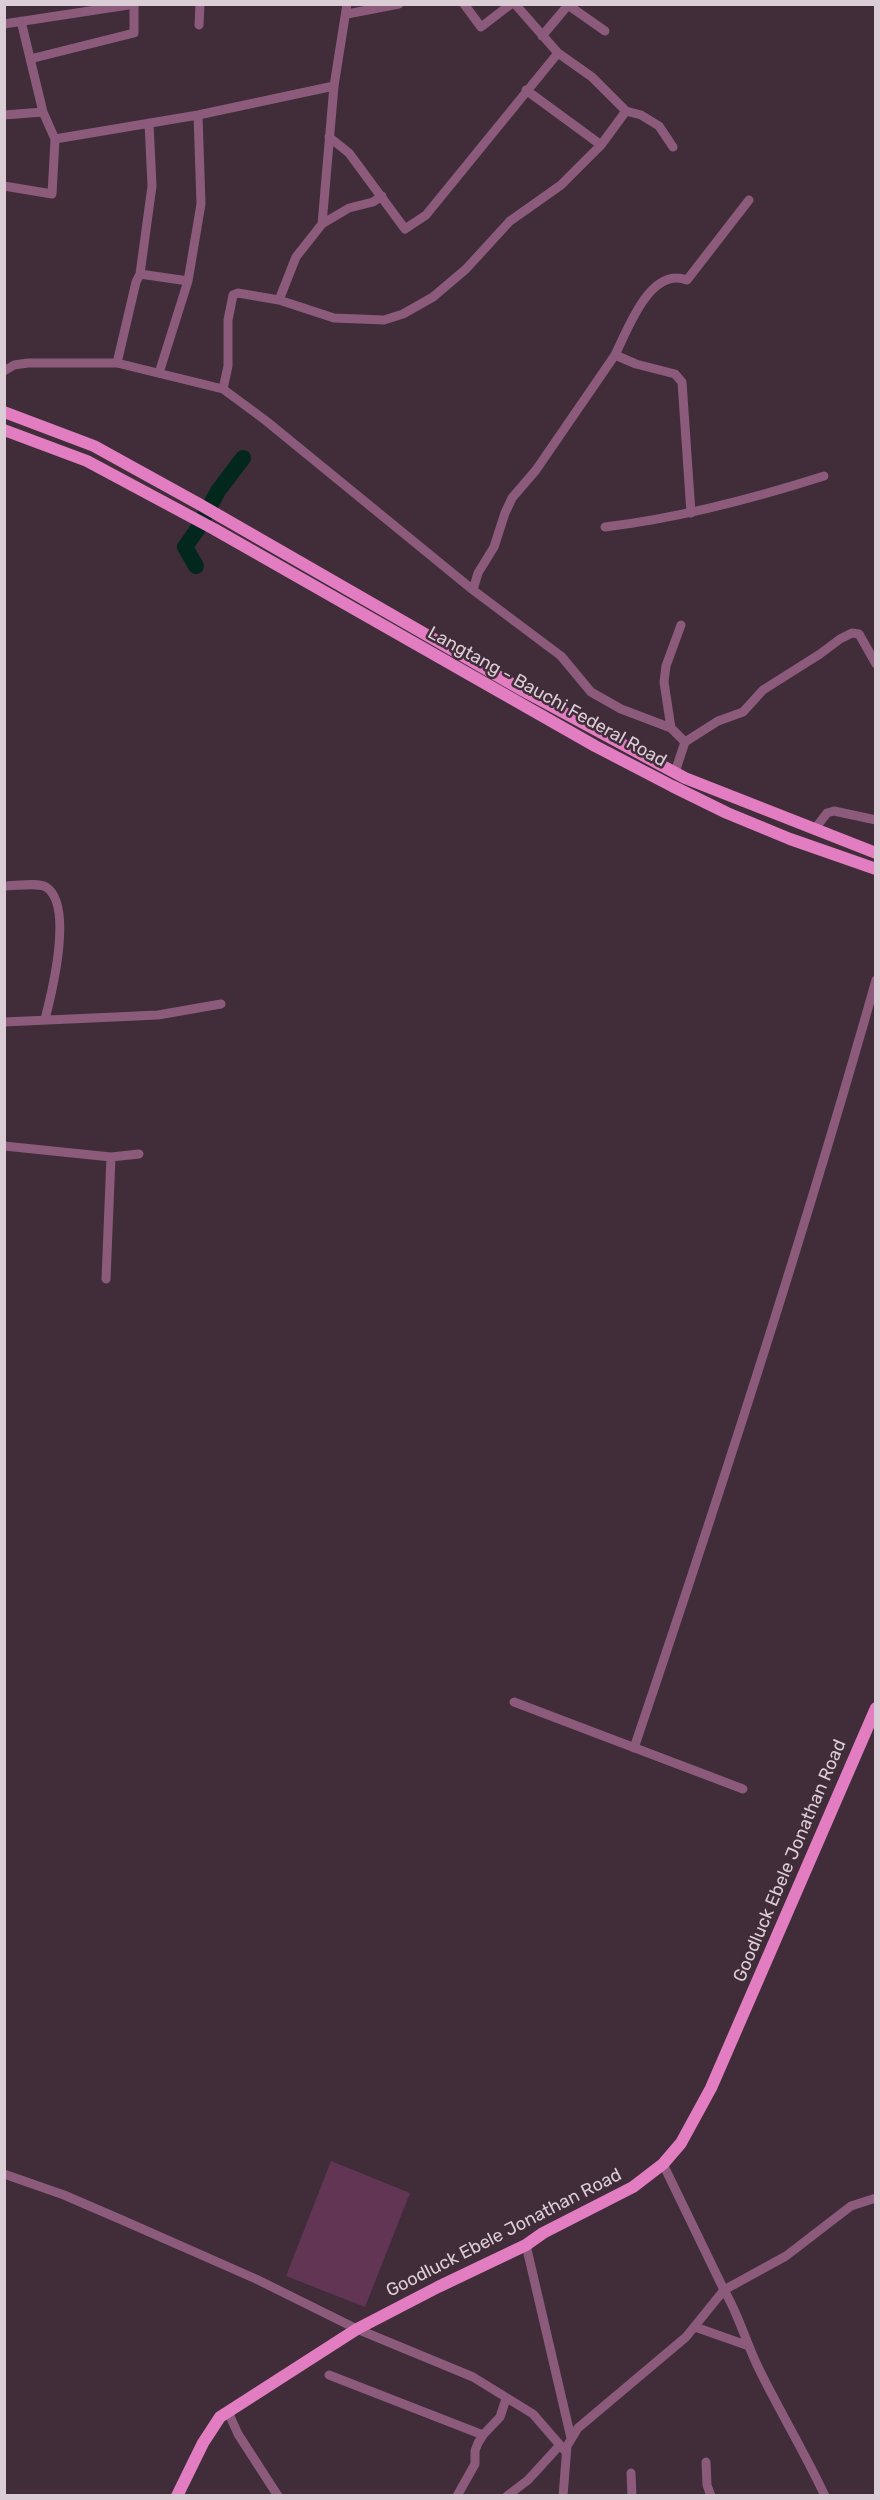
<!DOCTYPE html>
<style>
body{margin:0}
#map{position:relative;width:880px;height:2500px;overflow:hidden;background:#412c39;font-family:Rubik,sans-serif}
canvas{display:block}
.frame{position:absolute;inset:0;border:6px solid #dbcdd5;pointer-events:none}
</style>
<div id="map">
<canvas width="880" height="2500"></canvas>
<div class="frame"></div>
</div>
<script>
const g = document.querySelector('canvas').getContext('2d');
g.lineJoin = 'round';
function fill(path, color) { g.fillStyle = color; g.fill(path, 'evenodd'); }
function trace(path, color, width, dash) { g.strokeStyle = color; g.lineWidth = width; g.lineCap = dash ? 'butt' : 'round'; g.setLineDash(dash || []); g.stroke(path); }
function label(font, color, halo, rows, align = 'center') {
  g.font = font + ' Rubik,sans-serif'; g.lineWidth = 5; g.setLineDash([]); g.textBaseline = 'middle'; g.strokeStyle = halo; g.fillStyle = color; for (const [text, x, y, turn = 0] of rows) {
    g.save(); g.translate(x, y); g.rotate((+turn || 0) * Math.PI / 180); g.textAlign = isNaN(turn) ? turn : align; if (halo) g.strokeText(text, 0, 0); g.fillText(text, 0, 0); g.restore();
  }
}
const green = new Path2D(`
 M 331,2161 L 410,2193 L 365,2307 L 286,2276 Z`);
const river = new Path2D(`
 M 196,566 L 185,547 L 197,530 L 218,491 L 243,458`);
const minor = new Path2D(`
 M 464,4 L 481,27 L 511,4
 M 515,4 L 558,53 L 592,77 L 626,111 L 641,115 L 659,126 L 673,147
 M 568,5 L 605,31
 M 347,14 L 399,4
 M 4,24 L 135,4
 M 199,25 L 200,4
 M 542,36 L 569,4
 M 30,59 L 134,33 L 134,5
 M 526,90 L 601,145
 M 4,115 L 43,112
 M 329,137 L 349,153 L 405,229 L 426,215 L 558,53
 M 55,139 L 198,115 L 334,86
 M 4,186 L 52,194 L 55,139 L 43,112 L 21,21
 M 322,224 L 349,208 L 373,202 L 382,196
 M 140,274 L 188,281
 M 279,300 L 296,257 L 322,224 L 334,86 L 347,4
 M 615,355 C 628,329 650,266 687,280 L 749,200
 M 117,363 L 136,282 L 140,274 L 152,186 L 149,123
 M 4,371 L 14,365 L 28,363 L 117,363 L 223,389 L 265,420 L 473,590
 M 159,373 L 188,281 L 201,204 L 198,115
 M 223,389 L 228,366 L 228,320 L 233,295 L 238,293 L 279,300 L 334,318 L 384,320 L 403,314 L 433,297 L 466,269 L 510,221 L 561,185 L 601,145 L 626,111
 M 605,527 C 680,518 752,499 824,476
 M 671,728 L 664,682 L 666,666 L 681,625
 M 685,742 L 671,728 L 621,709 L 591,692 L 561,656 L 473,590 L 478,573 L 494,547 L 505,513 L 512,498 L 536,470 L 615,355 L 636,364 L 675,374 L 682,382 L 691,513
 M 675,772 L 685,742 L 718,721 L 743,712 L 763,690 L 820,654 L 840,639 L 852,633 L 859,634 L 876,664
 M 814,830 L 827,813 L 834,811 L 876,820
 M 4,886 C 16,886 37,882 46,887 C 74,905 52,992 45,1019
 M 4,1022 L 158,1015 L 221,1004
 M 4,1146 L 111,1157 L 139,1154
 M 106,1279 L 111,1157
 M 514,1702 L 743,1789
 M 634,1748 C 720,1494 803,1239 876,980
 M 663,2164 L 724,2290 L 786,2256 L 851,2206 L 876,2198
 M 4,2174 L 64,2195 L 122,2220 L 256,2279 L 357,2329 L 473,2377 L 533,2414 L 566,2452
 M 526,2245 L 571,2438
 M 695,2327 L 749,2346
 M 329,2375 L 483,2435
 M 229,2414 L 238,2434 L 278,2496
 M 706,2462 L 707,2485 L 711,2496
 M 631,2473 L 632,2496
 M 457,2496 L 475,2464 L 475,2451 L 478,2443 L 483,2435 L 500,2417 L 506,2399
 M 507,2496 L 528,2480 L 560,2445
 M 563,2496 L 567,2446 L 578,2428 L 686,2337 L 724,2290 C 739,2315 746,2343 759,2369 C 780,2412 805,2453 825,2496`);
const major = new Path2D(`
 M 4,412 L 94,446 L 199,504 L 524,691 L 685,778 L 876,853
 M 4,430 L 87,461 L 214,529 L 595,746 L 672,786 L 727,813 L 790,839 L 876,869
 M 177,2496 L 203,2443 L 220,2417 L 357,2329 L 438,2287 L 526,2245 L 543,2233 L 633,2187 L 663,2164 L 681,2143 L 711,2088 L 876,1708`);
const streetNames = [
 ["Langtang - Bauchi Federal Road",547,697,29],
 ["Goodluck Ebele Jonathan Road",790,1861,-67],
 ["Goodluck Ebele Jonathan Road",504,2233,-27]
];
fill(green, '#613553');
trace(river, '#02271c', 16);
trace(minor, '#8c5a7b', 9);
trace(major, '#e27dc2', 12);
label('18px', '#dbcdd5', '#412c39', streetNames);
</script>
